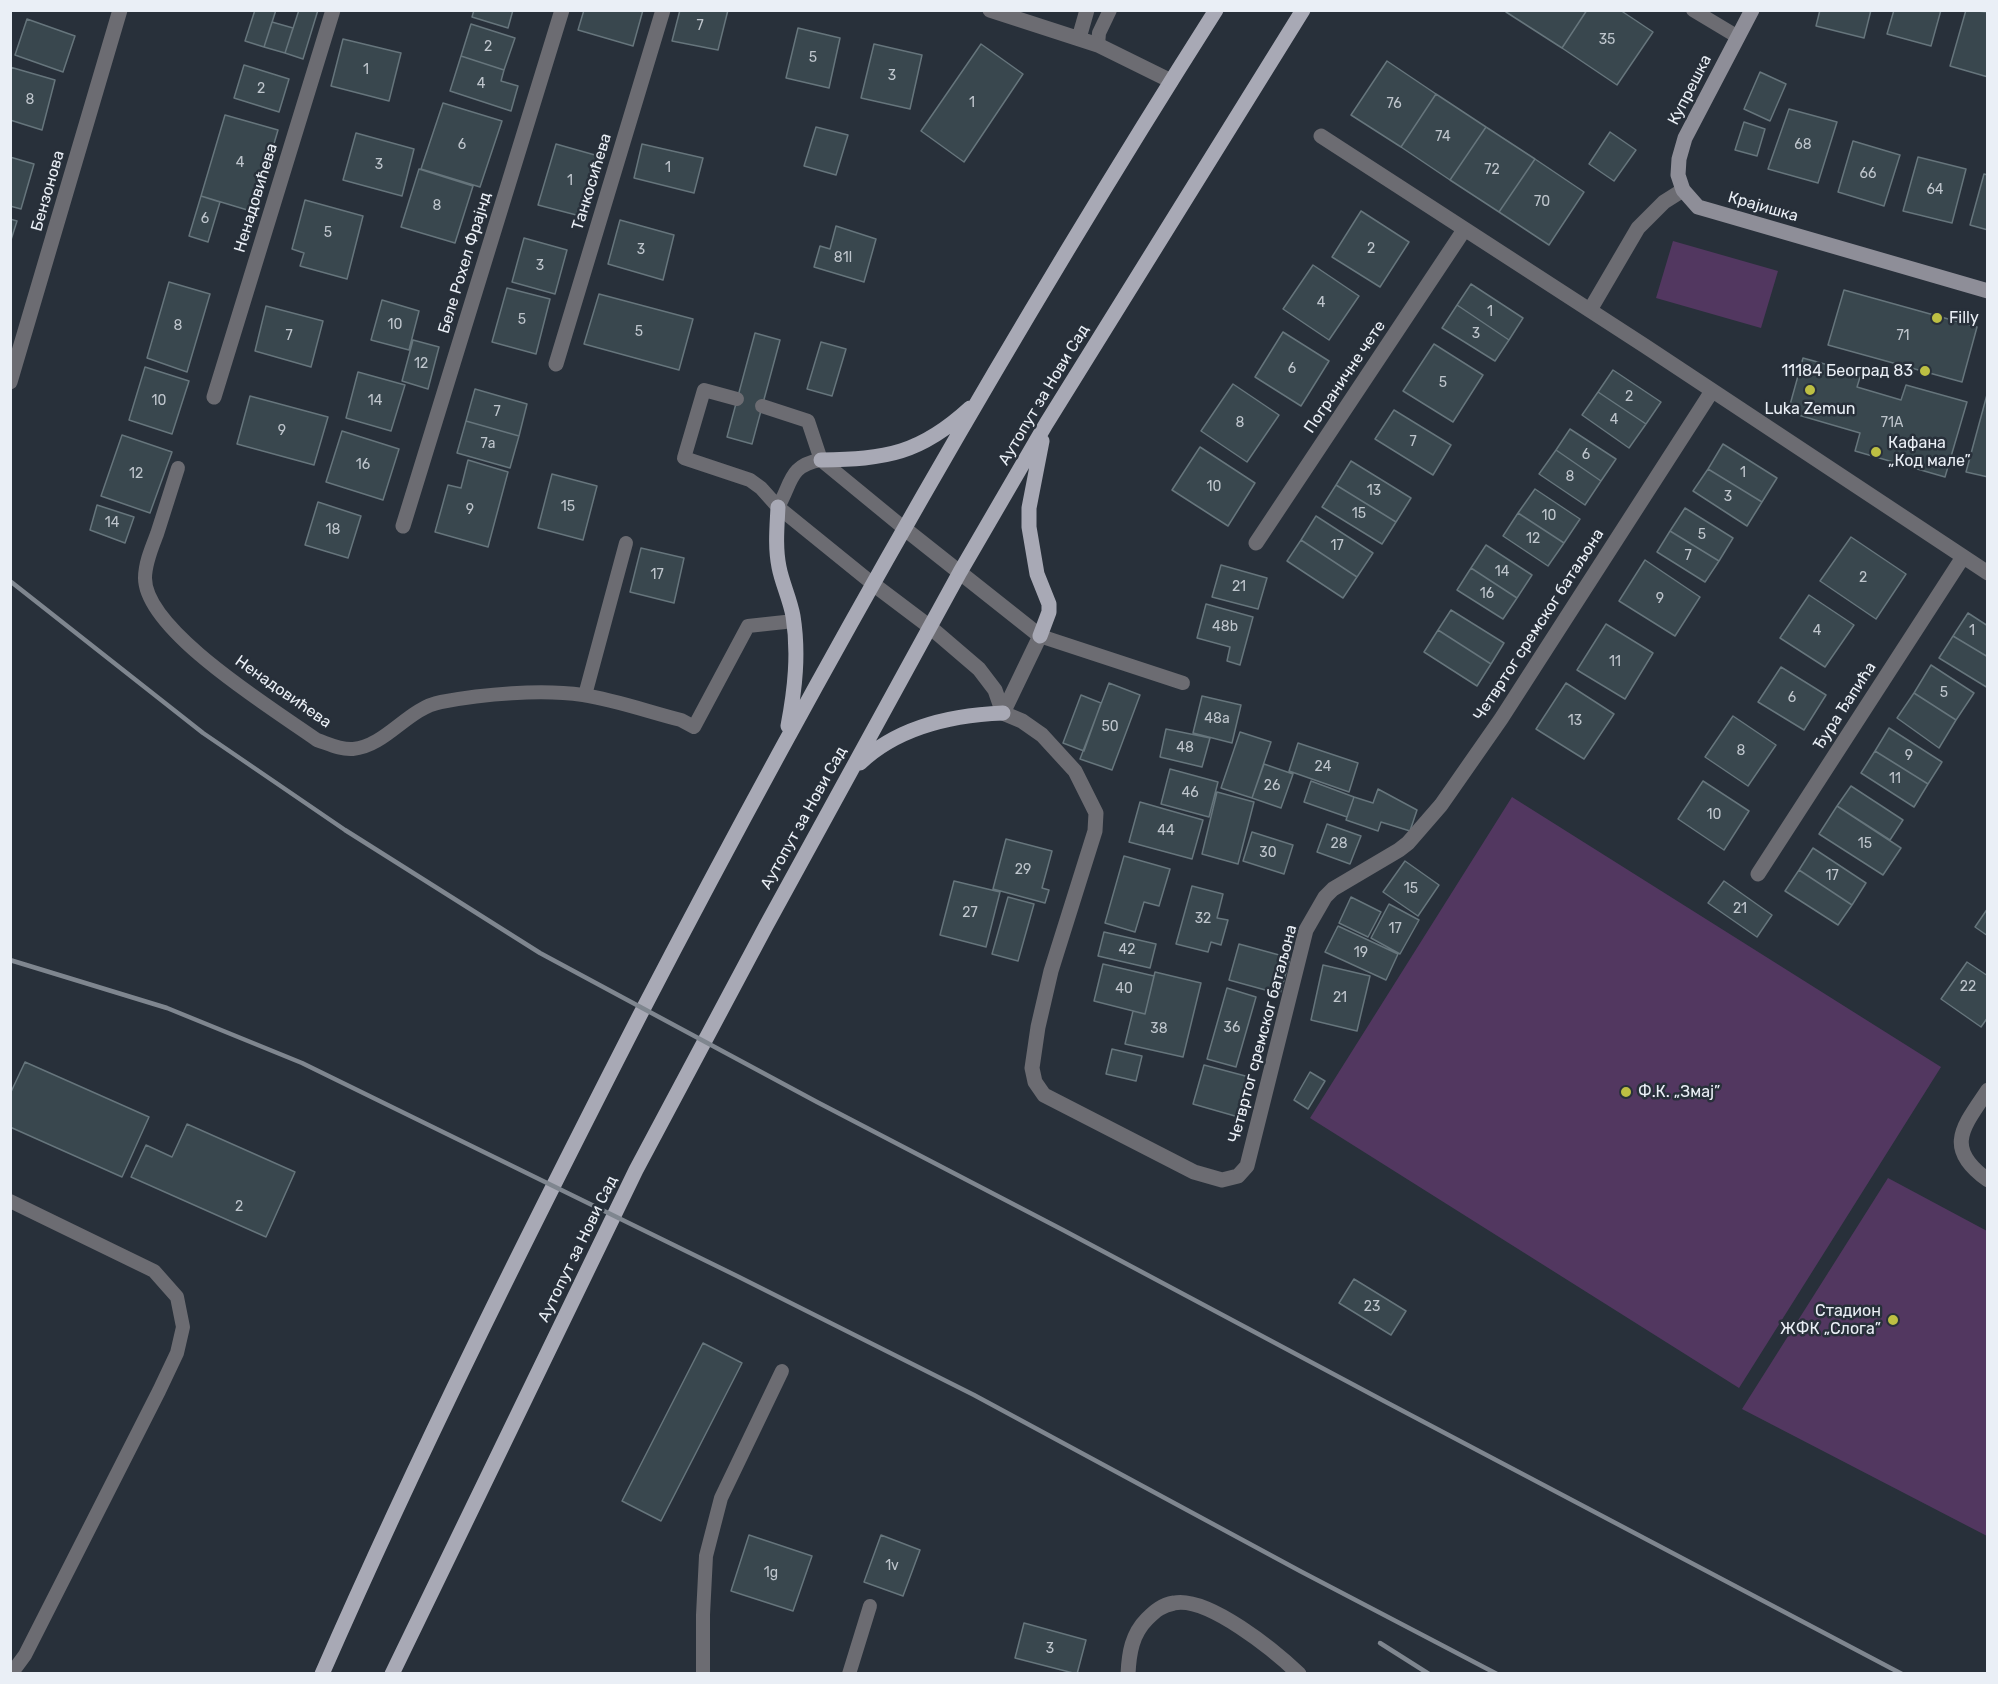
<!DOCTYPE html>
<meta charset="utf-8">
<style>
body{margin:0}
#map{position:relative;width:1998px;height:1684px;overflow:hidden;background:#28303a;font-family:Rubik,sans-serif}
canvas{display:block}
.frame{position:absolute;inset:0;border:12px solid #eaeff6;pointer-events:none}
</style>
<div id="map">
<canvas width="1998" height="1684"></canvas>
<div class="frame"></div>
</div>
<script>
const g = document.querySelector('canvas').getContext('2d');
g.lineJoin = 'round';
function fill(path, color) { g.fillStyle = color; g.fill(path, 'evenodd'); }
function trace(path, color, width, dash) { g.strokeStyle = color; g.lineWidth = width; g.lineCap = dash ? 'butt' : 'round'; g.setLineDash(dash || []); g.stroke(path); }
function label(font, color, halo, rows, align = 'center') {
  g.font = font + ' Rubik,sans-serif'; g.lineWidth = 5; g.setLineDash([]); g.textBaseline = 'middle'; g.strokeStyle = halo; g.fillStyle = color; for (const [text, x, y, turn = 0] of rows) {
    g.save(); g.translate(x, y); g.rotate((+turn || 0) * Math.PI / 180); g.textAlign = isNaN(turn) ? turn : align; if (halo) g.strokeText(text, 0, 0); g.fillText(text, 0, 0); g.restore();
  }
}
const green = new Path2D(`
 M 1673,241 L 1778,271 L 1761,328 L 1656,298 Z
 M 1512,797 L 1941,1067 L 1739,1388 L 1310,1118 Z
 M 1888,1178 L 1987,1231 L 1987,1536 L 1742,1409 Z`);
const building = new Path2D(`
 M 255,10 L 276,10 L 264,47 L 245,41 Z
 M 299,10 L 318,10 L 303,59 L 285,53 Z
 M 474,10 L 513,10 L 508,28 L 472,17 Z
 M 584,10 L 643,10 L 633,46 L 578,30 Z
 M 680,10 L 728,10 L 718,50 L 672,41 Z
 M 1507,10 L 1587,10 L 1562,48 L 1506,12 Z
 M 1587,10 L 1620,10 L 1653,32 L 1617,85 L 1562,48 Z
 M 1820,10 L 1871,10 L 1864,38 L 1816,26 Z
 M 1894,10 L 1941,10 L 1931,46 L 1887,34 Z
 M 1966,10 L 1988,12 L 1988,77 L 1950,66 Z
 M 27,19 L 75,36 L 63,72 L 15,55 Z
 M 272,22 L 293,28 L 285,53 L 264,47 Z
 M 471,24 L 515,38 L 504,70 L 461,56 Z
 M 798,28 L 840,38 L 829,88 L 786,78 Z
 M 343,39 L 401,53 L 389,101 L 331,86 Z
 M 874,44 L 922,55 L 910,109 L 861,98 Z
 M 981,44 L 1023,74 L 964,162 L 921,131 Z
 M 461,56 L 504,70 L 501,81 L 518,86 L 511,111 L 450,91 Z
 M 1387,61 L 1436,94 L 1401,147 L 1351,115 Z
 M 244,65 L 289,79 L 279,112 L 234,98 Z
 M 10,67 L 55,80 L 42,130 L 10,120 Z
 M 1760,72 L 1786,84 L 1770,121 L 1744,109 Z
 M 1436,94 L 1486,127 L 1450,180 L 1401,147 Z
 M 443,103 L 502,121 L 480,187 L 421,169 Z
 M 1789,109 L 1837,122 L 1818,183 L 1768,169 Z
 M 225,115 L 278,130 L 254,212 L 201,196 Z
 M 1744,122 L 1765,129 L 1757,156 L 1735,150 Z
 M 816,127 L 848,135 L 836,175 L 804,166 Z
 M 1486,127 L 1535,159 L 1499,212 L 1450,180 Z
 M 1610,132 L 1636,150 L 1614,181 L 1589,164 Z
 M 356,133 L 414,149 L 402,196 L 343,180 Z
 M 1853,141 L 1900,155 L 1884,206 L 1838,192 Z
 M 556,144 L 602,157 L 584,217 L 538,205 Z
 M 642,144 L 703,158 L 694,193 L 634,178 Z
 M 10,157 L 34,164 L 21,209 L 10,206 Z
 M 1918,157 L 1966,169 L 1952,223 L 1903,211 Z
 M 1535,159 L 1584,192 L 1549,245 L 1499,212 Z
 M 419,169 L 473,186 L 455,243 L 401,227 Z
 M 1984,174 L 1988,175 L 1988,230 L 1970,225 Z
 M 201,196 L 220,202 L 208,242 L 189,236 Z
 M 305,200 L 363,216 L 347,279 L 300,266 L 304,253 L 292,249 Z
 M 1361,211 L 1409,242 L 1380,287 L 1332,257 Z
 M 10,219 L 17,221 L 10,243 Z
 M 620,220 L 674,235 L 663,280 L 608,264 Z
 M 836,226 L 876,239 L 864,282 L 814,267 L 820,246 L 830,249 Z
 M 524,238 L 567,250 L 555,294 L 512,282 Z
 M 1313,265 L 1359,296 L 1329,340 L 1283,309 Z
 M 169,282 L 210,294 L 187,372 L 147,358 Z
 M 1471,284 L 1523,318 L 1509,340 L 1457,305 Z
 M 507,288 L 550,299 L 536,354 L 492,342 Z
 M 1844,290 L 1977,327 L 1962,382 L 1828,345 Z
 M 599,294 L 693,319 L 679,370 L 584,344 Z
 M 382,300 L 419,311 L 409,350 L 371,340 Z
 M 1457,305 L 1509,340 L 1495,361 L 1442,328 Z
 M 266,306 L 323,321 L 311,367 L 255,351 Z
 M 1283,332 L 1329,361 L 1301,406 L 1255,377 Z
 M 755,333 L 780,340 L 752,444 L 727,437 Z
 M 413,340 L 439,347 L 428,389 L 402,381 Z
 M 821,342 L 846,349 L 832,396 L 807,389 Z
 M 1434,344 L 1483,375 L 1453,422 L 1403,391 Z
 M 1803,358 L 1861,374 L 1857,387 L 1901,400 L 1906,385 L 1967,402 L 1945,477 L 1855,451 L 1860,433 L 1788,412 Z
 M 145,367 L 189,381 L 172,434 L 129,420 Z
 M 1613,370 L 1661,402 L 1646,424 L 1598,392 Z
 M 358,372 L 405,385 L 391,431 L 346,418 Z
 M 1233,384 L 1279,415 L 1247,462 L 1201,431 Z
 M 475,389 L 527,404 L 519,436 L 466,421 Z
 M 1988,391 L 1988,477 L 1966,472 Z
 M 1598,392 L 1646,424 L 1629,448 L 1582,415 Z
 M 250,396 L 328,417 L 314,465 L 237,444 Z
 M 1394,410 L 1451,445 L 1433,475 L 1375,439 Z
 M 466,421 L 519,436 L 510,468 L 457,453 Z
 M 1570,429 L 1616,459 L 1601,481 L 1556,450 Z
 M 342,431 L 399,449 L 383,500 L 326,482 Z
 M 122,435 L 172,452 L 150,513 L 101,496 Z
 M 1723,444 L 1777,478 L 1762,502 L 1708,469 Z
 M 1200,447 L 1255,483 L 1228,526 L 1172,490 Z
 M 1556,450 L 1601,481 L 1585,505 L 1539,474 Z
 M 468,460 L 508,472 L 488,547 L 435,532 L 448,485 L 461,488 Z
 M 1351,461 L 1411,498 L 1396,522 L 1336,485 Z
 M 1708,469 L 1762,502 L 1747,526 L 1693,491 Z
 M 552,474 L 597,486 L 583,540 L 538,528 Z
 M 1336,485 L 1396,522 L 1382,544 L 1322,507 Z
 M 1535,489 L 1580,519 L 1564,543 L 1518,513 Z
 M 318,502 L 361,516 L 348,558 L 305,545 Z
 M 97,505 L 134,517 L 125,543 L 90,530 Z
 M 1685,508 L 1733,538 L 1719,561 L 1670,531 Z
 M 1518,513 L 1564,543 L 1548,566 L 1503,536 Z
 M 1316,516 L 1373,553 L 1357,577 L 1301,540 Z
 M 1670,531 L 1719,561 L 1705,582 L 1657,552 Z
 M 1851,537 L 1906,574 L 1876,619 L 1820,581 Z
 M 1301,540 L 1357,577 L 1343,598 L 1287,561 Z
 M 1486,545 L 1532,575 L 1517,598 L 1471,568 Z
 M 641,548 L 684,558 L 674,603 L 630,592 Z
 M 1645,560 L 1700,597 L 1675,636 L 1619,601 Z
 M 1221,565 L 1267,578 L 1258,609 L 1212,597 Z
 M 1471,568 L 1517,598 L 1503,619 L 1457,590 Z
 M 1809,595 L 1854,625 L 1825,667 L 1780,638 Z
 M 1206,604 L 1253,617 L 1240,665 L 1227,661 L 1230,647 L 1197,638 Z
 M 1451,610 L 1504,643 L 1491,664 L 1438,630 Z
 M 1968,613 L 1988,626 L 1988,657 L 1953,636 Z
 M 1606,624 L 1653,653 L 1625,699 L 1577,670 Z
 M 1438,630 L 1491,664 L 1477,686 L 1424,652 Z
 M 1953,636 L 1988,657 L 1988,688 L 1939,658 Z
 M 1931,665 L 1974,693 L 1956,720 L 1914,693 Z
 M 1781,667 L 1826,695 L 1804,730 L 1758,702 Z
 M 1109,683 L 1140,695 L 1112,770 L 1080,759 Z
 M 1566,683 L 1614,714 L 1584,759 L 1536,729 Z
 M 1914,693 L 1956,720 L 1939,748 L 1897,718 Z
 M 1081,695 L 1101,703 L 1084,751 L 1063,743 Z
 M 1202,696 L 1241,705 L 1232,743 L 1193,733 Z
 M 1733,716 L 1776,745 L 1748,786 L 1705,757 Z
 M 1889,728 L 1942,762 L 1928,784 L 1875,751 Z
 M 1166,729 L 1210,738 L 1202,767 L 1160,757 Z
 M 1240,732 L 1271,742 L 1252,798 L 1221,788 Z
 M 1298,743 L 1358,763 L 1349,792 L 1289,771 Z
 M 1875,751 L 1928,784 L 1914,807 L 1861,773 Z
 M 1264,764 L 1293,774 L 1281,808 L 1252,798 Z
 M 1170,769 L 1218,782 L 1209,817 L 1161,804 Z
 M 1311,781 L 1354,797 L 1347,817 L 1304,802 Z
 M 1703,781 L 1749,811 L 1724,850 L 1678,819 Z
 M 1851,786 L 1903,820 L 1890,840 L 1837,806 Z
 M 1378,789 L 1417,810 L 1410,831 L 1381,822 L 1378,831 L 1346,820 L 1354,797 L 1373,803 Z
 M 1217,792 L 1254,802 L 1238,864 L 1202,854 Z
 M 1140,802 L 1203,820 L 1192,859 L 1129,842 Z
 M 1837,806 L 1901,848 L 1883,875 L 1819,834 Z
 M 1327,824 L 1361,836 L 1350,864 L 1317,852 Z
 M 1252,832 L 1293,845 L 1284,874 L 1243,861 Z
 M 1006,839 L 1052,851 L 1042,888 L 1049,890 L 1045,903 L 993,889 Z
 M 1813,848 L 1866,883 L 1852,905 L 1799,870 Z
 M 1124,856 L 1170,869 L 1159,906 L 1144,902 L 1135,932 L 1105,923 Z
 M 1405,861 L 1439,885 L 1418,916 L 1383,892 Z
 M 1799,870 L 1852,905 L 1838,925 L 1785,891 Z
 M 954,881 L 1000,892 L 986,947 L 940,935 Z
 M 1724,881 L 1772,915 L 1757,937 L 1708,903 Z
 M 1192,886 L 1223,894 L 1217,918 L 1228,920 L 1221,945 L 1211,942 L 1208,952 L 1176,944 Z
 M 1008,897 L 1034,904 L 1018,961 L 992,954 Z
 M 1351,897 L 1381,912 L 1368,937 L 1339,923 Z
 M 1389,904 L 1419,920 L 1400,954 L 1371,938 Z
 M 1988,908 L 1988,936 L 1975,927 Z
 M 1338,926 L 1398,954 L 1386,980 L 1325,952 Z
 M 1104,932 L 1156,944 L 1150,968 L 1098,956 Z
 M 1239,944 L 1290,958 L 1280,994 L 1229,980 Z
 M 1967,962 L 1988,976 L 1988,1017 L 1981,1027 L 1941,999 Z
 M 1103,964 L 1154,976 L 1145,1014 L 1094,1001 Z
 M 1323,965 L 1370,976 L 1357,1031 L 1311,1020 Z
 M 1155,972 L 1201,983 L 1183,1057 L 1125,1044 L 1133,1011 L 1145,1014 Z
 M 1227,988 L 1256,997 L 1236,1067 L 1207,1059 Z
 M 1112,1049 L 1142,1056 L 1136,1081 L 1106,1074 Z
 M 25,1062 L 149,1117 L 122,1177 L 10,1127 L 10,1094 Z
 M 1204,1065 L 1253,1078 L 1242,1118 L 1193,1104 Z
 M 1310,1072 L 1325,1081 L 1308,1109 L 1294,1100 Z
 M 187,1124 L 295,1172 L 266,1237 L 131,1177 L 146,1145 L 172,1157 Z
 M 1354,1279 L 1406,1311 L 1391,1335 L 1339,1303 Z
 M 703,1343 L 742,1363 L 661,1521 L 622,1501 Z
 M 749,1535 L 812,1556 L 793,1611 L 731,1591 Z
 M 881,1535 L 920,1550 L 903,1596 L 864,1582 Z
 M 1024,1623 L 1086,1640 L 1077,1674 L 1015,1658 Z`);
const lane = new Path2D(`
 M 1693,10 L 1738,37
 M 1098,45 L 1099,33 L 1110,10
 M 737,399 L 704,390 L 684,458 L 750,480 L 761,488 L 778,507
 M 762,406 L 808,421 L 821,460
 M 178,468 C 171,490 164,512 157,534 C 152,547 145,563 145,578 C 145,631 275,710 317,740 C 329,744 340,750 353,749 C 386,746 408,708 441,702 C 483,694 541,689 583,695 C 616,700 649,712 681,720 L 694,727 L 748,626 L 794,621
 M 873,584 L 778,507 C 792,483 789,465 821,460 L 905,529
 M 1040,636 L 1183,683
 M 585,695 L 626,543
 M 10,1201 L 154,1271 L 177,1297 L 183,1327 L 177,1353 L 159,1391 L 25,1655 L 11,1674
 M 703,1674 L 703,1615 L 706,1556 L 721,1498 L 782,1371
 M 849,1674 L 870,1606`);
const street = new Path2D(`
 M 990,10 L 1098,45 L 1171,81
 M 1079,38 L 1087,10
 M 1321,136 L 1645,346 L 1988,573
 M 1590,310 L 1638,228 L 1664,202 L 1683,190
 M 556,364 L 663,10
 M 10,382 L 120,10
 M 214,397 L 333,10
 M 403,526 L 562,10
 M 905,529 L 1040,636 L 1003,713
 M 1256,543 L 1464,230
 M 873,584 L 930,627 L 979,669 L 995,690 L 1003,713
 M 1003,713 L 1022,721 L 1042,735 L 1075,771 L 1096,813 L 1095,831 L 1051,971 L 1038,1027 L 1032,1068 L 1035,1082 L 1044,1095 L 1194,1172 L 1222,1180 L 1238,1176 L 1247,1166 L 1306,930 L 1325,897 L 1333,889 L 1399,850 L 1408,843 L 1441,805 L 1501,719 L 1712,391
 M 1758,874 L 1963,557
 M 1988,1090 C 1963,1127 1943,1148 1988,1180
 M 1128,1674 C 1129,1653 1132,1634 1147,1619 C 1155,1611 1162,1605 1174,1603 C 1208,1596 1275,1651 1299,1674`);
const secondary = new Path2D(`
 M 1752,10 L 1685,138 L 1679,159 L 1678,175 L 1683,190 L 1698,207 L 1712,211 L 1988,291`);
const primary = new Path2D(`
 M 821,460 C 886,459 920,454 970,408
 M 778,507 C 777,527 775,547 779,567 C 782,583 790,599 793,616 C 799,653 795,689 788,726
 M 1040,636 L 1049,612 L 1049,604 L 1037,574 L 1029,527 L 1029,508 L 1042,441
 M 860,763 C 898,727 952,715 1003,713
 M 322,1674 C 420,1450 529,1232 640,1015 C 818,672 1009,336 1216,10
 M 392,1674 L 636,1170 L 766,926 L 960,572 L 1046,424 L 1303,10`);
const rail = new Path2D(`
 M 10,581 L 203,733 L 345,830 L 540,953 L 817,1102 L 1063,1230 L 1384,1401 L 1902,1674
 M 10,960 L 167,1008 L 302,1063 L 737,1276 L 974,1395 L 1300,1571 L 1497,1674
 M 1380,1643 L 1429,1674`);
const markers = [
 [1937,318,6,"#bdbf43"],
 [1925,371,6,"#bdbf43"],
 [1810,390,6,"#bdbf43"],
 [1876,452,6,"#bdbf43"],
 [1626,1092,6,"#bdbf43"],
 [1893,1320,6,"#bdbf43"]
];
const numberNames = [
 ["7",700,26],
 ["35",1607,40],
 ["2",488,47],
 ["5",813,58],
 ["1",366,70],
 ["3",892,76],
 ["4",481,84],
 ["2",261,89],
 ["8",30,100],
 ["1",972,103],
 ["76",1394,104],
 ["74",1443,137],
 ["6",462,145],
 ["68",1803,145],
 ["4",240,163],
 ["3",379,165],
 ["1",668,168],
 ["72",1492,170],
 ["66",1868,174],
 ["1",570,181],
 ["64",1935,190],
 ["70",1542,202],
 ["8",437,206],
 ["6",205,219],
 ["5",328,233],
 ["2",1371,249],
 ["3",641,250],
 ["81l",843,258],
 ["3",540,266],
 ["4",1321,303],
 ["1",1490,312],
 ["5",522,320],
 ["10",395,325],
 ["8",178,326],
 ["5",639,332],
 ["3",1476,334],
 ["7",289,336],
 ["71",1903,336],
 ["12",421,364],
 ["6",1292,369],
 ["5",1443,383],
 ["2",1629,397],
 ["10",159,401],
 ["14",375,401],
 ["7",497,412],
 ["4",1614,420],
 ["8",1240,423],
 ["71А",1892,423],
 ["9",282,431],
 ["7",1413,442],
 ["7a",488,444],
 ["6",1586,455],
 ["16",363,465],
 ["1",1743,473],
 ["12",136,474],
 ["8",1570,477],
 ["10",1214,487],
 ["13",1374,491],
 ["3",1728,497],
 ["15",568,507],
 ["9",470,510],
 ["15",1359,514],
 ["10",1549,516],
 ["14",112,523],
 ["18",333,530],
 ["5",1702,535],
 ["12",1533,539],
 ["17",1337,546],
 ["7",1688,556],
 ["14",1502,572],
 ["17",657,575],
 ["2",1863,578],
 ["21",1239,587],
 ["16",1487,594],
 ["9",1660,599],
 ["48b",1225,627],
 ["4",1817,631],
 ["1",1972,631],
 ["11",1615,662],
 ["5",1944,693],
 ["6",1792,698],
 ["48a",1217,719],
 ["13",1575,721],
 ["50",1110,727],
 ["48",1185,748],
 ["8",1741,751],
 ["9",1909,756],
 ["24",1323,767],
 ["11",1895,779],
 ["26",1272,786],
 ["46",1190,793],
 ["10",1714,815],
 ["44",1166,831],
 ["28",1339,844],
 ["15",1865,844],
 ["30",1268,853],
 ["29",1023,870],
 ["17",1832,876],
 ["15",1411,889],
 ["21",1740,909],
 ["27",970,913],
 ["32",1203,919],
 ["17",1395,929],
 ["42",1127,950],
 ["19",1361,953],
 ["22",1968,987],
 ["40",1124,989],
 ["21",1340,998],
 ["36",1232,1028],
 ["38",1159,1029],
 ["2",239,1207],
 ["23",1372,1307],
 ["1v",892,1566],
 ["1g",771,1573],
 ["3",1050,1649]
];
const streetNames = [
 ["Купрешка",1690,90,-63],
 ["Танкосићева",592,182,-73],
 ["Бензонова",48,191,-74],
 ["Ненадовићева",256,198,-73],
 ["Крајишка",1763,207,16],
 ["Беле Рохел Фрајнд",465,263,-73],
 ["Пограничне чете",1345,377,-56],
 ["Аутопут за Нови Сад",1044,395,-59],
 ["Четвртог сремског батаљона",1539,625,-57],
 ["Ненадовићева",283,692,35],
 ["Ђура Ђапића",1845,706,-57],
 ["Аутопут за Нови Сад",804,818,-61],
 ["Четвртог сремског батаљона",1263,1034,-75],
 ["Аутопут за Нови Сад",578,1249,-64]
];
const poiNames = [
 ["Filly",1949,318],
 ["11184 Београд 83",1913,371,"right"],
 ["Luka Zemun",1810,409,"center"],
 ["Кафана",1888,443],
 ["„Код мале”",1888,461],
 ["Ф.К. „Змај”",1638,1092],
 ["Стадион",1881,1311,"right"],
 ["ЖФК „Слога”",1881,1329,"right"]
];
fill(green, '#523760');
fill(building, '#39474e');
trace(building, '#66757c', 1.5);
trace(lane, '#6c6c72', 14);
trace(street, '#6c6c72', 15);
trace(secondary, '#8e8e98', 15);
trace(primary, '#a8a9b5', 15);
trace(rail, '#7f868f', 4.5);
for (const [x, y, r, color] of markers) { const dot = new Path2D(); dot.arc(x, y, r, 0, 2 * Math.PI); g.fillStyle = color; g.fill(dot); trace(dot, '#28303a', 2); }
label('14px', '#bec5cc', null, numberNames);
label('16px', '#eaeff6', '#28303a', streetNames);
label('16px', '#eaeff6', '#28303a', poiNames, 'left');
</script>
